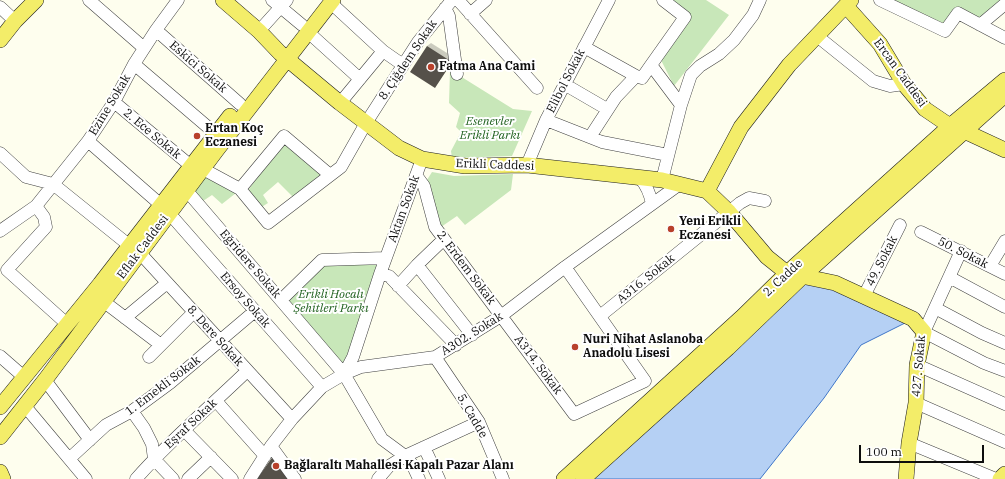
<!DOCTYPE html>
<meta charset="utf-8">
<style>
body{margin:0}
#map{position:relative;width:1005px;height:479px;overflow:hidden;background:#fefeee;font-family:"IBM Plex Serif",serif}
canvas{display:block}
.scale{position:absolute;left:859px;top:445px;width:125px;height:18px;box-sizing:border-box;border:2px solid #0d0d0d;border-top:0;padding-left:5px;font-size:12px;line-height:14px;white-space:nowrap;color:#0d0d0d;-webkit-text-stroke:3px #fff;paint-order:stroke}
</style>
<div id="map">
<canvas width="1005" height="479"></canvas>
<div class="scale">100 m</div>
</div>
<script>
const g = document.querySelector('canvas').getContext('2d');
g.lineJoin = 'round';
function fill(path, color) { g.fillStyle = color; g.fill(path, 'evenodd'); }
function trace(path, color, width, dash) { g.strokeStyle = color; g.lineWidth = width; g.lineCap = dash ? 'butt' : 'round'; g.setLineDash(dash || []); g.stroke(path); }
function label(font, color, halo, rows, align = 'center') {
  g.font = font + ' "IBM Plex Serif",serif'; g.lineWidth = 4; g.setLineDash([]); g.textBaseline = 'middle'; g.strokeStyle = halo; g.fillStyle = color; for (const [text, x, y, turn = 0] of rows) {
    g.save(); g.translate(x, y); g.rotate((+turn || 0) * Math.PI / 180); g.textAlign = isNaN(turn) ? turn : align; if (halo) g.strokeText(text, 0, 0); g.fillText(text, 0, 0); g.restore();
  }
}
const green = new Path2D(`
 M 670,0 L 706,0 L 729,15 L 674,86 L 662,62 L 662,56 L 690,15 Z
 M 889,0 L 1005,0 L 984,18 L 978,19 L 958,8 L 945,24 Z
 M 450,71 L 460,76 L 513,109 L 532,111 L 512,156 L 452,158 L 451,151 L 461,132 L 456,127 L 460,113 L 449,103 Z
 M 288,142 L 321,171 L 323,178 L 294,198 L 278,182 L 263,195 L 268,203 L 260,208 L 251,195 L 249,189 L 261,172 L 284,145 Z
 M 432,172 L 454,176 L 513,174 L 511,190 L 465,225 L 457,216 L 441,227 L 427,180 Z
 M 204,176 L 236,193 L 222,204 L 212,195 L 203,201 L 194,190 Z
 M 323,265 L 380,265 L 345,361 L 341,363 L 287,301 Z`);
const water = new Path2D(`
 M 803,276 L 913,319 L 861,345 L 824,398 L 760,479 L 581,479 Z`);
const shadow = new Path2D(`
 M 431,43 L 455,58 L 435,87 L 427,46 Z`);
const building = new Path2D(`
 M 427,46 L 452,62 L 435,88 L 410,72 Z
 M 276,452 L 295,479 L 257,479 Z`);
const minor = new Path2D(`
 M 89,0 L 144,48
 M 272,0 L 302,25
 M 458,0 L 537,88
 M 663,0 L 685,17 L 651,65 L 681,105
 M 880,0 L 945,31 L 958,13 L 1005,38
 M 331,3 L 383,51 L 403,65
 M 0,7 L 15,21
 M 445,8 L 449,16 L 457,74
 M 470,14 L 486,0
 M 980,25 L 1005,4
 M 156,30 L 240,104
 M 259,31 L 287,0
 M 308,32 L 360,79
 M 817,36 L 873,81 L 890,86 L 904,84
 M 584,47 L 636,76
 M 134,64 L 216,134
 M 564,84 L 607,109
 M 114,102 L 191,166
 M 340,103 L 383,51
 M 546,120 L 602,142 L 668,155
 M 590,137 L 616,97 L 636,76 L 642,78 L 651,65
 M 88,141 L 161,205
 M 0,153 L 26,177 L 53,184 L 130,246
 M 527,165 L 546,120 L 609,0
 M 203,169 L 240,189 L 268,223 L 341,167 L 366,123 L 418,42 L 452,0
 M 416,175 L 424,186 L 435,227 L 574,414 L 645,381 L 565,267
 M 640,178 C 647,186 650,193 652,204
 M 662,180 L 681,105 L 691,75 L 700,66 L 719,54 L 734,40 L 753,15 L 760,0
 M 240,189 L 284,136 L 330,175
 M 187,191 L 344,374 L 382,439 L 405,456 L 412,464 L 419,479
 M 36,206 L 44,217 L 46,227 L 7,270 L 67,324
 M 169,213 L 322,387
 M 0,231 L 36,206 L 88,141 L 114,102 L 134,64 L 156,30 L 178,0
 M 921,232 L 1005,274
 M 961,251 L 924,332 L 984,363 L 1005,371
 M 139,252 L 292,419
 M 417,265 L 472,335
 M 990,266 L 1005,241
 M 380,274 L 389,276 L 456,345
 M 949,277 L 1005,307
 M 398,286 L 417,265 L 444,239
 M 864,296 L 900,225
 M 281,300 L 322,260 L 385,258
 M 103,301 L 161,345
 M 935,308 L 982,333 L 1005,343
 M 600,316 L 740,203 L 749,198 L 765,201
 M 125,318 L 167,283
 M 0,356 L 24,377
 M 149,357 L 194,312
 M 435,357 L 479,422 L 503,479
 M 917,365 L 1005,404
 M 344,374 L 353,357 L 380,274 L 422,159
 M 45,380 L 90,440
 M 216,401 L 265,456
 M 916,403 L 1005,442
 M 24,405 L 86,479
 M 132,411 L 144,428 L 152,444 L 154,459 L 173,479
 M 184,430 L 232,479
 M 909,443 L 996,479
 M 271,446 L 295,479
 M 424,447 L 439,479
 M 70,458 L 106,425 L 132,411 L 170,383 L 255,311
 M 136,479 C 170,440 210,407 247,371
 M 188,479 L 211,457
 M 250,479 L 271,446 L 292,419 L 322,387 L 344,374 L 361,367 L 435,357 L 501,316 L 565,267 L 680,184
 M 378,479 L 389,466 L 405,456 L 479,422`);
const major = new Path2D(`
 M 223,0 L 259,31 L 280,53 L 340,103 L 399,148 L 422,159 L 465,166 L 527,165 L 662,180 L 707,191 L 729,212 L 767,257 L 787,273 L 835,283 L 913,319 L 924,332 L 917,365 L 916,403 L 909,443 L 906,479
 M 846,6 L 880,44 L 904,84 L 925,109 L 950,126 L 964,131 L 1005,150
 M 0,40 L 15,21 L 36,0
 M 707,191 L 741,127 L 789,65 L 851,0
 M 0,407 L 100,284 L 230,116
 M 0,437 L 45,380 L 216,151 L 333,0
 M 0,472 L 3,479
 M 564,479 L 742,317 L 787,273 L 950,126 L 1005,80
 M 583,479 L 728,348 L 803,276 L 1005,95
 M 1000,479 L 1005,474`);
const markers = [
 [431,67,4,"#b8402b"],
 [197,136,4,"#b8402b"],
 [671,229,4,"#b8402b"],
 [575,347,4,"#b8402b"],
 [276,466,4,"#b8402b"]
];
const streetNames = [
 ["8. Çiğdem Sokak",408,60,-56],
 ["Eskici Sokak",198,67,41],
 ["Ercan Caddesi",900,73,54],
 ["Elibol Sokak",566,81,-63],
 ["Ezine Sokak",110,105,-59],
 ["2. Ece Sokak",152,134,40],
 ["Erikli Caddesi",495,165,2],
 ["Aktan Sokak",404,209,-70],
 ["Eflak Caddesi",143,247,-53],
 ["50. Sokak",963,253,27],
 ["49. Sokak",882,261,-63],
 ["Eğridere Sokak",250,264,49],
 ["2. Erdem Sokak",466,268,53],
 ["2. Cadde",783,278,-43],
 ["A316. Sokak",646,279,-39],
 ["Ersoy Sokak",245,300,49],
 ["A302. Sokak",472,334,-32],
 ["8. Dere Sokak",215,336,48],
 ["A314. Sokak",538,365,53],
 ["427. Sokak",919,366,-85],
 ["1. Emekli Sokak",163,386,-37],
 ["5. Cadde",472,416,60],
 ["Eşraf Sokak",191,424,-43]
];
const poiNames = [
 ["Fatma Ana Cami",439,67],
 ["Ertan Koç",205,129],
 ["Eczanesi",205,143],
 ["Yeni Erikli",679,222],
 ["Eczanesi",679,236],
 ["Nuri Nihat Aslanoba",583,340],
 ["Anadolu Lisesi",583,354],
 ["Bağlaraltı Mahallesi Kapalı Pazar Alanı",284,466]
];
const parkNames = [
 ["Esenevler",490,122],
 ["Erikli Parkı",490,136],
 ["Erikli Hocalı",331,295],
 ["Şehitleri Parkı",331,309]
];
fill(green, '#c8e7b9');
fill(water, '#b5d0f4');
trace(water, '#3f76c8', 1);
fill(shadow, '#0003');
fill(building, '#55514a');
trace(minor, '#404040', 13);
trace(major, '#1e1e1e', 16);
trace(minor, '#fff', 12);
trace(major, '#f3ed69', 15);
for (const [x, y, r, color] of markers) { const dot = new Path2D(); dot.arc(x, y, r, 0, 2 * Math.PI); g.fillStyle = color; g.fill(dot); trace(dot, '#fff', 1.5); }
label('12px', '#0d0d0d', '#fff', streetNames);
label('bold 12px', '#0d0d0d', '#fff', poiNames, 'left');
label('italic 12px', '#216220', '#fff', parkNames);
</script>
